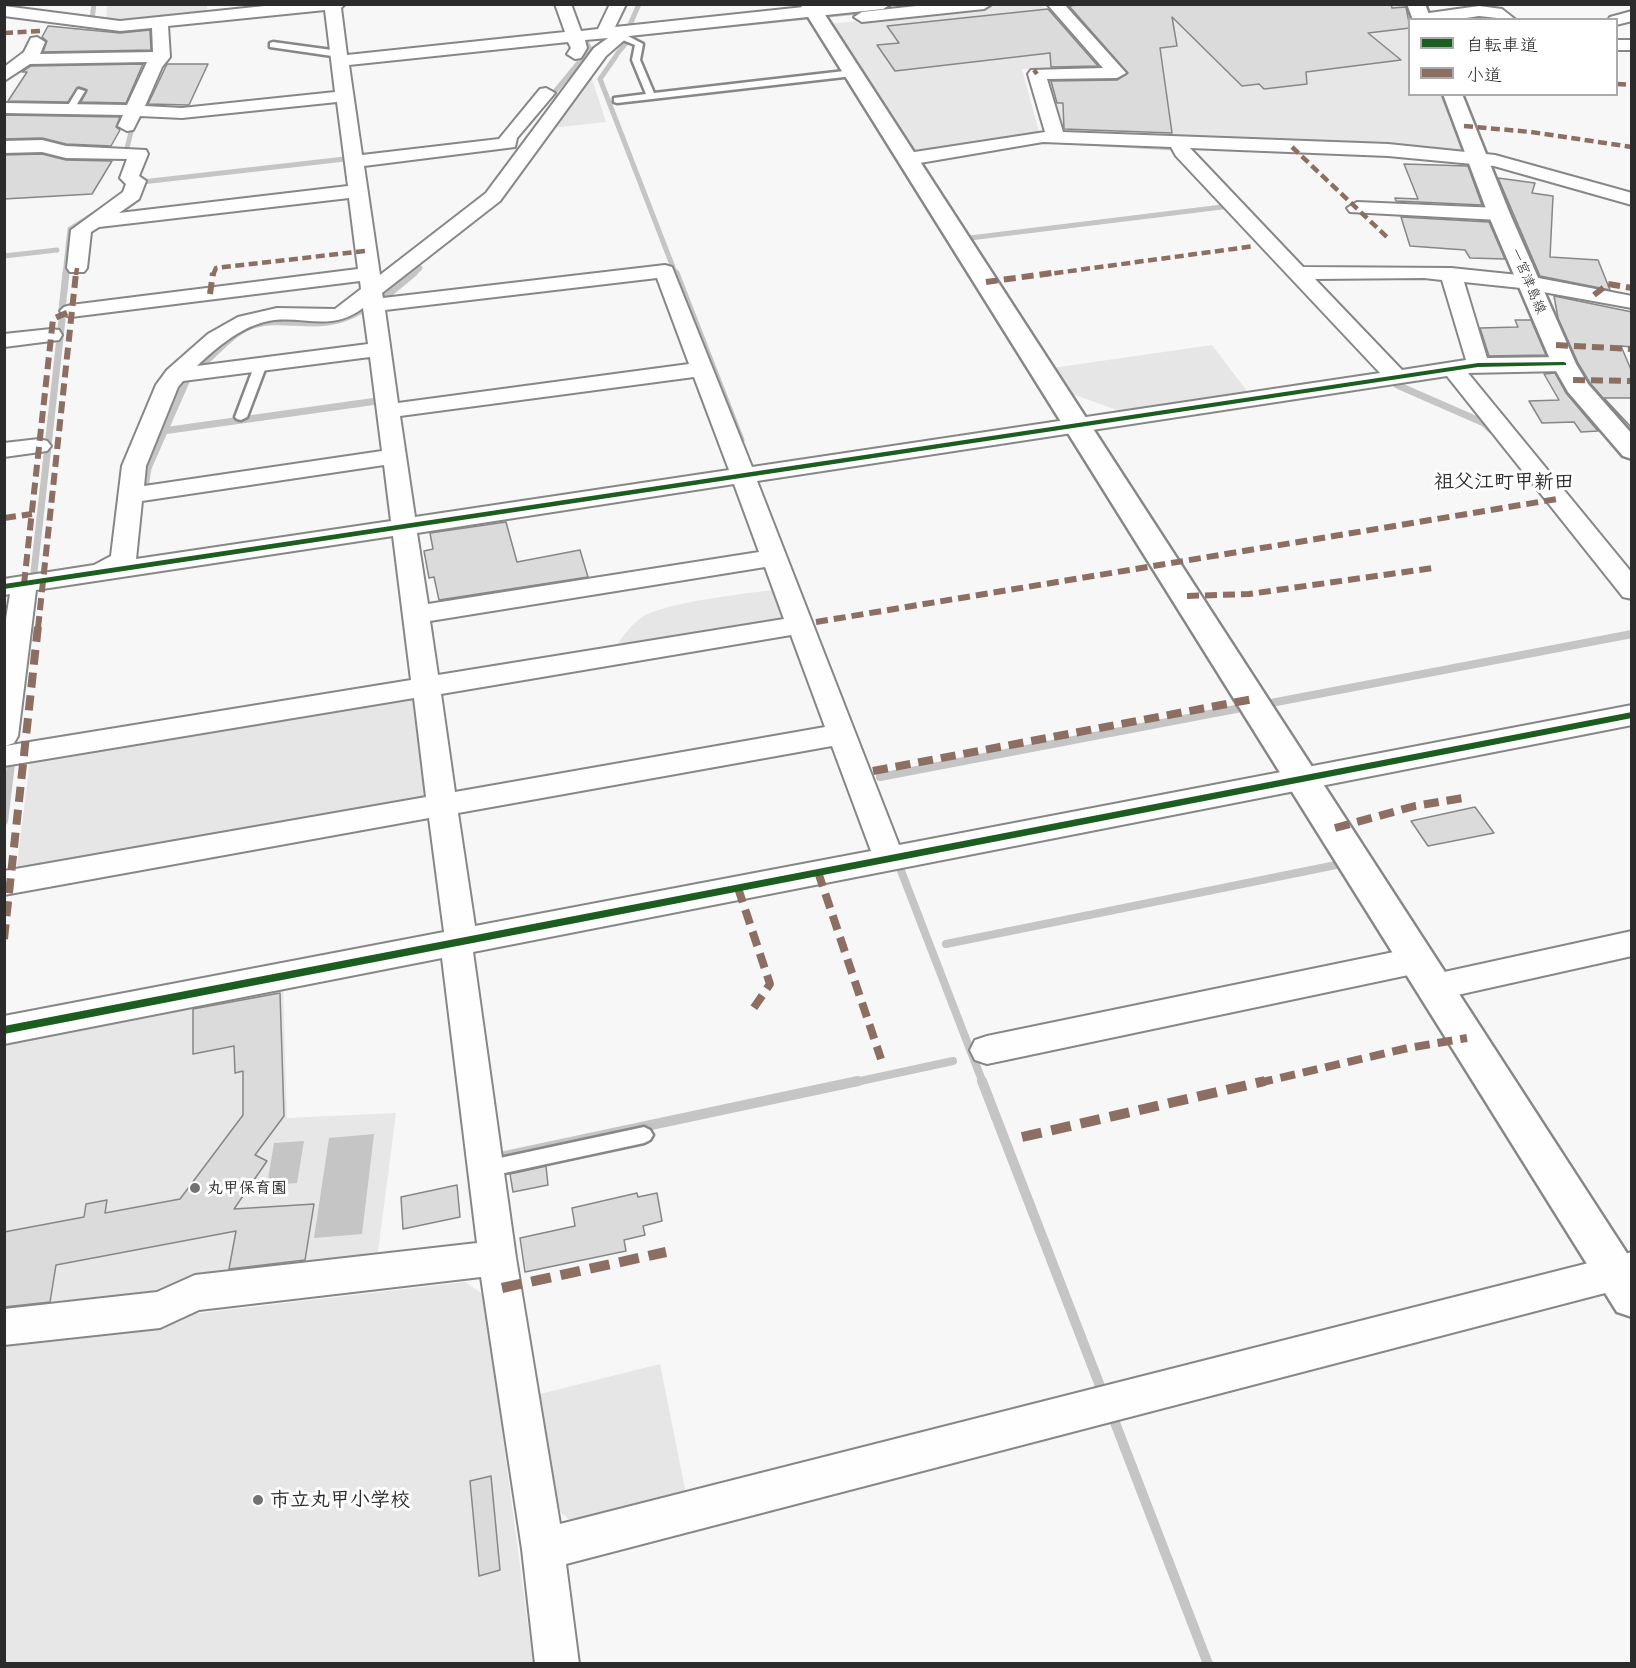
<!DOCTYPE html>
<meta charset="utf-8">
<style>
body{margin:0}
#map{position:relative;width:1636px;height:1668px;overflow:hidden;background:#f7f7f7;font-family:Delius,"Klee One",sans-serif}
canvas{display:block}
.frame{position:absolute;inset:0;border:6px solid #2b2b2b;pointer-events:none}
.legend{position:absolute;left:1408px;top:18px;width:210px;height:78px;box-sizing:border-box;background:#fff;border:2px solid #aaa;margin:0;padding:8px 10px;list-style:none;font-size:18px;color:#2b2b2b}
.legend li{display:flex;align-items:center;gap:12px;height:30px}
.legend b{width:30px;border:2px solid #aaa}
</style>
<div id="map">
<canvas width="1636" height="1668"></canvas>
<div class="frame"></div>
<ul class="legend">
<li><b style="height:8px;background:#1b5e20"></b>自転車道</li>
<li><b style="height:8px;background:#8d6e63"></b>小道</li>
</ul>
</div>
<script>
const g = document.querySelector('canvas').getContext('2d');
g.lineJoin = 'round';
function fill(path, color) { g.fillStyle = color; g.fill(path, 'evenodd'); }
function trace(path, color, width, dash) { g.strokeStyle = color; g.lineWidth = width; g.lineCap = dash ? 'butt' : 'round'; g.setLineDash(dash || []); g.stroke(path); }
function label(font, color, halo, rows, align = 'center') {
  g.font = font + ' Delius,"Klee One",sans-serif'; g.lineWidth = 6; g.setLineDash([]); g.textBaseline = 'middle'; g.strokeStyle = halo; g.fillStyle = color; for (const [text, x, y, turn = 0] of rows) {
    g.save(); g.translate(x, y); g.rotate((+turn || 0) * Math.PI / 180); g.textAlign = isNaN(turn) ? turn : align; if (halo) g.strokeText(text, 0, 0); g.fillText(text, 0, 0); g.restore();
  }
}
const built = new Path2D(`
 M 1008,5 L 1042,5 L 1097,68 L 1022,69 L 1040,136 L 919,155 L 913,152 L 829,24 Z
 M 1059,5 L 1410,5 L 1416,19 L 1410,20 L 1410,94 L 1444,95 L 1467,152 L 1060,135 L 1042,75 L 1120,74 Z
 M 283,987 L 287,1118 L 396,1113 L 377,1259 L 163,1301 L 5,1318 L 6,1045 L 9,1041 Z
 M 465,1282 L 484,1295 L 533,1663 L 5,1663 L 4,1336 Z`);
const green = new Path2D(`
 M 107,5 L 207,5 L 207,16 L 106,23 Z
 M 587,78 L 592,79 L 606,122 L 551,128 Z
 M 1212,345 L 1250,395 L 1125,413 L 1067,392 L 1052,368 Z
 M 781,589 L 792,618 L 614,650 C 621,638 629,627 641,618 C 663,602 751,593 781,589 Z
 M 415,694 L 432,799 L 16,872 L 30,761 Z
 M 660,1364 L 687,1499 L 578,1527 L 552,1505 L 536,1395 Z`);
const water = new Path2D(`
 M 924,5 L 953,5 L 635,37 L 635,35 Z
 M 374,1134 L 362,1234 L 314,1238 L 329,1138 Z
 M 304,1141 L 297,1183 L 267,1185 L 274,1143 Z`);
const streamFar3 = new Path2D(`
 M 92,19 L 94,4
 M 618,20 L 626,4
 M 629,27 L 639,4
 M 617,54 L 627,42
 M 616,56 L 600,79 L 676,275
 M 529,123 L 590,49 L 586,42
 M 1049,141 L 1175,148
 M 127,148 L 132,128 L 140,116
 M 142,182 L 345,159
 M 970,238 L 1222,207
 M 4,256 L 57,250
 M 65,275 L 70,229 L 103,208
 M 412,275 L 420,268`);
const streamFar2 = new Path2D(`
 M 676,273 L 741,440
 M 380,301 L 414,273
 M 62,309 L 66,273
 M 198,368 C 213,356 230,335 248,327 C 286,312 316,336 360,311
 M 1397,385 L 1484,423 L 1490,429
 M 163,431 L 377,401
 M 146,482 L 148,468 L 188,377
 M 34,572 L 62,320`);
const streamFar1 = new Path2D(`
 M 1271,703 L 1632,634
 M 880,777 L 1241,708
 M 4,821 L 11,764
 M 898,863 L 983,1083
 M 946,944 L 1336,865
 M 851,1083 L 953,1061`);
const stream = new Path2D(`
 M 982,1081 L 1100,1386
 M 505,1156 L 858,1081
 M 1114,1420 L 1208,1664`);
const building = new Path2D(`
 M 1085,4 L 1391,4 L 1392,8 L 1406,7 L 1410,28 L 1368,33 L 1401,60 L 1306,72 L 1307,84 L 1264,89 L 1259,84 L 1242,86 L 1172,17 L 1177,46 L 1160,48 L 1172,133 L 1064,129 L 1063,103 L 1057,103 L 1051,81 L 1117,80 L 1128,73 L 1069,6 Z
 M 1048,9 L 1098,66 L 1051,67 L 1050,53 L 895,71 L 877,45 L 899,43 L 887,26 Z
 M 48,26 L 120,33 L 150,30 L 151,50 L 43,52 L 47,41 L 42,37 Z
 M 143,64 L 126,103 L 81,102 L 87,90 L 79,87 L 68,102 L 8,101 L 27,72 L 22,72 L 31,66 Z
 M 167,64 L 208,64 L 189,105 L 148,104 Z
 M 4,115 L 120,117 L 116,127 L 120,130 L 111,146 L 66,144 L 42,138 L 4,139 Z
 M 42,154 L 66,160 L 112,161 L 92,194 L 4,199 L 4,155 Z
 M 1404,164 L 1468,166 L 1482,205 L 1396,201 L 1395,198 L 1418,199 Z
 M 1498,178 L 1535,183 L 1532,193 L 1553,196 L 1550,257 L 1598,260 L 1610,290 L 1540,276 Z
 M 1401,217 L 1489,222 L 1505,259 L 1470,258 L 1465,250 L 1410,246 Z
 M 1554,296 L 1632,312 L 1632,347 L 1621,346 L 1632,372 L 1632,398 L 1604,398 L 1632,428 L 1630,429 L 1590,383 L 1578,363 L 1558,318 Z
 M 1515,320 L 1531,320 L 1546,355 L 1489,356 L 1480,328 L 1518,327 Z
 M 1555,373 L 1566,393 L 1598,431 L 1581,432 L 1574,422 L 1542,423 L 1529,401 L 1559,400 L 1544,374 Z
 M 506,522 L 517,562 L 580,550 L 588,577 L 439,600 L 434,577 L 429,578 L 424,551 L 433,549 L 430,533 Z
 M 1475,807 L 1494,833 L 1428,846 L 1411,821 Z
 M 280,993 L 284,1116 L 255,1155 L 267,1161 L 234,1209 L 314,1204 L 305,1260 L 229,1269 L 236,1231 L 56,1265 L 50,1302 L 4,1307 L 4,1232 L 84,1217 L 86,1204 L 107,1200 L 105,1213 L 180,1199 L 243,1115 L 243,1071 L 235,1073 L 234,1046 L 193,1054 L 193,1009 Z
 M 546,1166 L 548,1185 L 513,1192 L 510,1174 Z
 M 457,1185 L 460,1217 L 403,1229 L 401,1197 Z
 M 637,1193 L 638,1197 L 657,1193 L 662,1221 L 643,1226 L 645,1235 L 624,1240 L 626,1251 L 525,1272 L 520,1238 L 575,1226 L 572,1208 Z
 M 491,1476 L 500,1570 L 479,1576 L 470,1481 Z`);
const lane = new Path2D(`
 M 618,34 L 624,34 L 643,44 L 640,60 L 654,93 L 853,70 L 857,73 L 853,76 L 617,103 L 614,102 L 614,98 L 646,94 L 632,60 L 635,45 L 618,38 Z
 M 273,42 L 339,51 L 343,54 L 339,57 L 270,47 L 270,43 Z
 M 78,89 L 85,91 L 74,109 L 68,109 L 67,107 Z
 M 261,361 L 267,364 L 247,417 L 241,420 L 237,419 L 235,417 L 255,364 Z
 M 644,1127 L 650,1130 L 653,1135 L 650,1140 L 644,1143 L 486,1177 L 480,1175 L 477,1169 L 480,1163 L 486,1161 Z`);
const street = new Path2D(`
 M 284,4 L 345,4 L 341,8 L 347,55 L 565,32 L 555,4 L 571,4 L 581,31 L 598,29 L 610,4 L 626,4 L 615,27 L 832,4 L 891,4 L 883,9 L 629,36 L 606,56 L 500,201 L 382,293 L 383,298 L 665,265 L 672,267 L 752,467 L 1380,373 L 1176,156 L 1171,147 L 1043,142 L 908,165 L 901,163 L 899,159 L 908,153 L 1045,132 L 1028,74 L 1031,70 L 1103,68 L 1047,4 L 1064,4 L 1126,73 L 1117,78 L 1047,79 L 1063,132 L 1388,144 L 1495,155 L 1632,193 L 1632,205 L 1494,166 L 1388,156 L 1190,148 L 1303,267 L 1451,268 L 1528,276 L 1632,296 L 1632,308 L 1521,288 L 1464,282 L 1487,358 L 1564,357 L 1572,359 L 1575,364 L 1572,369 L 1564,371 L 1468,373 L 1632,573 L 1632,599 L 1623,597 L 1447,376 L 757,481 L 899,845 L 1632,705 L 1632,725 L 473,952 L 516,1258 L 560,1524 L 1632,1252 L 1632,1286 L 566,1564 L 579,1664 L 535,1664 L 522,1549 L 481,1277 L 199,1310 L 160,1328 L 4,1345 L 4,1309 L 157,1292 L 195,1275 L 477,1243 L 442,958 L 4,1044 L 4,1016 L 444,932 L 429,818 L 4,895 L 4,871 L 426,797 L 414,698 L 4,766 L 4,631 L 10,594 L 4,595 L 4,579 L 94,565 L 111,556 L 122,466 L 156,385 L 167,370 L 208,334 L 238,317 L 277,308 L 335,309 L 361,289 L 360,281 L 71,317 L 64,315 L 60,311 L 64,307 L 71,305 L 358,269 L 349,198 L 99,227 L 91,232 L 87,268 L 84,272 L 70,272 L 67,268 L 71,230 L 123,192 L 126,184 L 120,178 L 127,159 L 66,158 L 42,152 L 4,153 L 4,141 L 42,140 L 66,146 L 146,150 L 148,154 L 139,176 L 146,181 L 139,199 L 119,213 L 348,186 L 337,102 L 182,118 L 140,116 L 133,130 L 127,131 L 118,126 L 123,115 L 4,113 L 4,103 L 127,105 L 147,62 L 30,64 L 4,81 L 4,67 L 24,52 L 31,38 L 37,37 L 45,42 L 40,54 L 153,52 L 152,28 L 120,31 L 4,16 L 4,6 L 120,21 ZM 325,10 L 335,92 L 182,108 L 145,106 L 162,67 L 170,57 L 168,26 ZM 608,38 L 594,48 L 486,193 L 380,275 L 364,166 L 515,147 L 517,138 L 555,93 L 546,88 L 540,89 L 499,139 L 362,155 L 349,65 L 568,42 L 571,48 L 567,54 L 575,59 L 581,58 L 587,48 L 585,40 ZM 657,278 L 689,364 L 398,403 L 385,310 ZM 1424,278 L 1442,280 L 1466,360 L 1402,370 L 1315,279 ZM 363,308 L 368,344 L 197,366 C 216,348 238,329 264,322 C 300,313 329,334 363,308 ZM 370,357 L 382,451 L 144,486 L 146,466 L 178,387 L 183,381 ZM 694,377 L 729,470 L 415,517 L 400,416 ZM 384,465 L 391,521 L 136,559 L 142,501 ZM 734,484 L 759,552 L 428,604 L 417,533 ZM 393,536 L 411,680 L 5,746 L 14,743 L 18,736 L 36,590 ZM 765,567 L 784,619 L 438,675 L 430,621 ZM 791,635 L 825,727 L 455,792 L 441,694 ZM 832,746 L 871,851 L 475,926 L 458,813 Z
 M 934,4 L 992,4 L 984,9 L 862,22 L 854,17 L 862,12 Z
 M 1479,6 L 1502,9 L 1516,20 L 1479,16 L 1453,20 L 1414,19 L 1422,14 Z
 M 1632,11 L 1632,21 L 1616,25 L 1616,20 L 1608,20 L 1610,17 Z
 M 1616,40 L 1632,40 L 1632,50 L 1616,50 Z
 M 1357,202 L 1499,208 L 1509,214 L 1499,220 L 1350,212 L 1347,208 Z
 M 51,329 L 59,330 L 62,335 L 59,340 L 4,347 L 4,334 Z
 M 39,439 L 47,441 L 51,446 L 47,451 L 4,457 L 4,443 Z
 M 1632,931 L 1632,956 L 1435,1000 L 1423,996 L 1419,987 L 1423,978 L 1435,974 Z
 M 1418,947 L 1429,951 L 1434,960 L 1429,969 L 1418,973 L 987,1064 L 975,1060 L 970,1050 L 975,1040 L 987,1036 Z`);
const secondary = new Path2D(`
 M 800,4 L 818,4 L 1632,1261 L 1632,1317 L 1617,1312 Z
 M 1407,4 L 1425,4 L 1431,20 L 1413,20 Z
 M 1443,94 L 1462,94 L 1510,214 L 1576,364 L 1588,384 L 1632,434 L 1632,459 L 1623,456 L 1568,392 L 1552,364 L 1488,214 Z`);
const quietFar3 = new Path2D(`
 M 4,33 L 42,31
 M 1034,70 L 1037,74
 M 1617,84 L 1632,85
 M 1464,126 L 1531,132 L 1632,147
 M 1292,147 L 1388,238
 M 76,275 L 77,268
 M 213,275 L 216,268 L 365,251
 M 1041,275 L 1255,246`);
const quietFar2 = new Path2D(`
 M 986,282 L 1052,273
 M 210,294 L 213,273
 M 1594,295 L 1608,284 L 1632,288
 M 1556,345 L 1632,349
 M 1573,380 L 1632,381
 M 4,518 L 32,514
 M 24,584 L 53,319 L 71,311
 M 1187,596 L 1249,594 L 1433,568
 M 816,622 L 1557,499
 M 38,628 L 76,273`);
const quietFar1 = new Path2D(`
 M 873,771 L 1253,699
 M 1335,828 L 1415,806 L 1463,798
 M 818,872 L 881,1059
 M 738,888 L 770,984 L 751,1012
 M 4,939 L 38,626
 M 1258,1083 L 1408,1048 L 1467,1038`);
const quiet = new Path2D(`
 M 1022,1137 L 1265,1081
 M 502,1288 L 666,1252`);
const cycleway = new Path2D(`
 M 1564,362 L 1566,363 L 1566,365 L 1478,367 L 4,589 L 4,584 L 1478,363 Z
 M 1632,712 L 1632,718 L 4,1034 L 4,1026 Z`);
const markers = [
 [195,1188,6,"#727272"],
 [258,1500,6,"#727272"]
];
const farStreetnames = [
 ["一宮津島線",1528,281,67]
];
const poiNames = [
 ["丸甲保育園",207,1188]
];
const quarterNames = [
 ["祖父江町甲新田",1504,482]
];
const nearPoinames = [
 ["市立丸甲小学校",270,1500]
];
fill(built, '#e7e7e7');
fill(green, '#e6e6e6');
fill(water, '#c5c5c5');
trace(streamFar3, '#c5c5c5', 5);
trace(streamFar2, '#c5c5c5', 7);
trace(streamFar1, '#c5c5c5', 8);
trace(stream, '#c5c5c5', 10);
fill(building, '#dbdbdb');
trace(building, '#878787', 1.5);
trace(lane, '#878787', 5);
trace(street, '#878787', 4);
trace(secondary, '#878787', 5);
fill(lane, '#fefefe');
fill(street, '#fefefe');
fill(secondary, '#fefefe');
trace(quietFar3, '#8d6e63', 4.5, [9, 4.5]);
trace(quietFar2, '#8d6e63', 6, [12, 6]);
trace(quietFar1, '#8d6e63', 8, [15, 8]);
trace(quiet, '#8d6e63', 10, [20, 10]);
fill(cycleway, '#1b5e20');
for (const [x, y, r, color] of markers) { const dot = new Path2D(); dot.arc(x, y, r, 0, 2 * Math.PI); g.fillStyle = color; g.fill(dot); trace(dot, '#fff', 2); }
label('14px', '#2b2b2b', '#fff', farStreetnames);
label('bold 16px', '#2b2b2b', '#fff', poiNames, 'left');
label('bold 20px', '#2b2b2b', '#fff', quarterNames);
label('bold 20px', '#2b2b2b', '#fff', nearPoinames, 'left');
</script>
